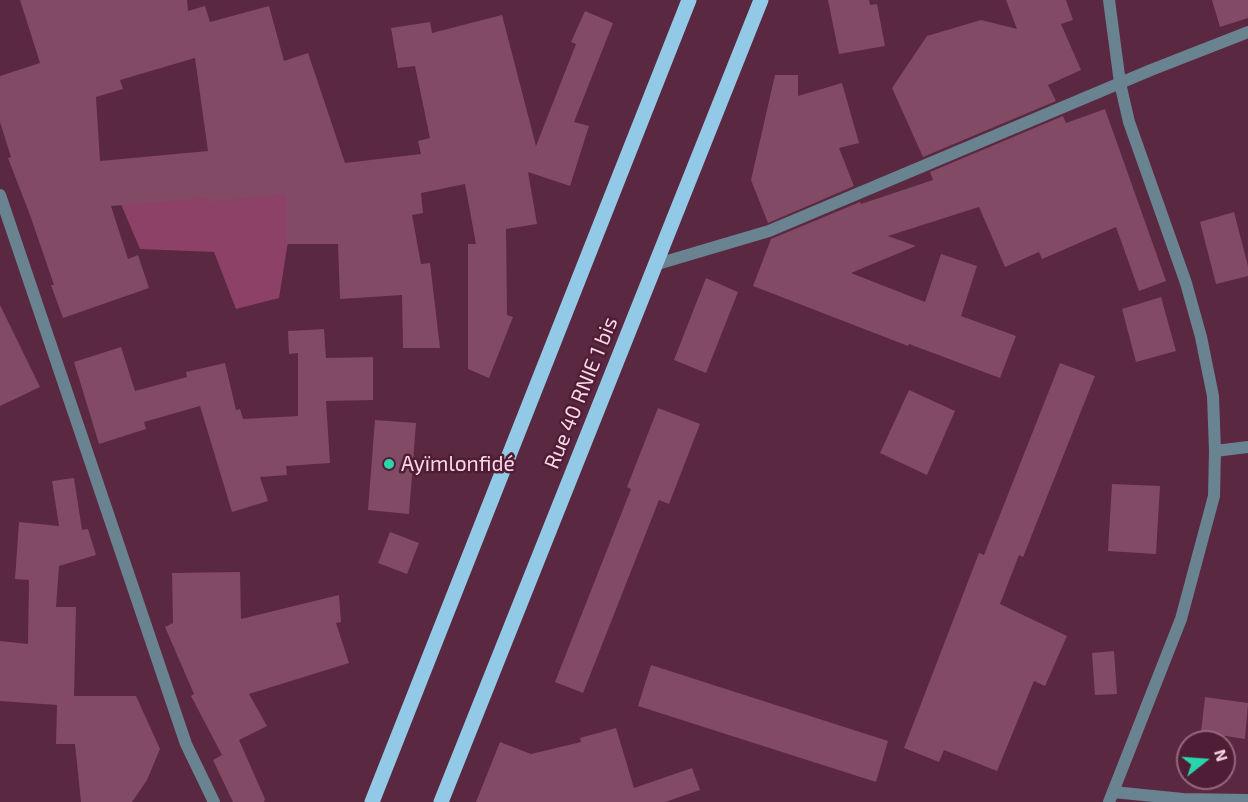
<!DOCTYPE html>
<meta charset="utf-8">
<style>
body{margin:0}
#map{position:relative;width:1248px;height:802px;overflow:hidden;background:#5b2841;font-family:"Exo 2",sans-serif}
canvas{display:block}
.north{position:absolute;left:1176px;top:730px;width:60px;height:60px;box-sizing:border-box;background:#501d36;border:2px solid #94687c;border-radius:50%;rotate:73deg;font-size:16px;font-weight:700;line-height:24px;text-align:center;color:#fad9e6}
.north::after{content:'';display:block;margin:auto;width:21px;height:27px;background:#29d5ac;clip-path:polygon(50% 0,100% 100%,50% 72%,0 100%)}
</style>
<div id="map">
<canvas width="1248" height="802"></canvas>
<div class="north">N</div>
</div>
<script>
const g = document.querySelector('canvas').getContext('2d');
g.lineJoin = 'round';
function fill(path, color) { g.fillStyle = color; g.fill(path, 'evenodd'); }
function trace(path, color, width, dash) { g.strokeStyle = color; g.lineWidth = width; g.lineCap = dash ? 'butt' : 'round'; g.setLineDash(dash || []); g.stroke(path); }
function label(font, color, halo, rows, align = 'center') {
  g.font = font + ' "Exo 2",sans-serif'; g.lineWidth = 5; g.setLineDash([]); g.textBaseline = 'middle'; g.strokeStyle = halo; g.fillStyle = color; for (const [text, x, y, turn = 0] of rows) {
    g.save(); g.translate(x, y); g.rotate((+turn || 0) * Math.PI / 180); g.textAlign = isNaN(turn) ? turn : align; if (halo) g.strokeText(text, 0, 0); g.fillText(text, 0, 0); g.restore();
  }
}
const green = new Path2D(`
 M 288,174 L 289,235 L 279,298 L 236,309 L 214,252 L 140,249 L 112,183 Z`);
const building = new Path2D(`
 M 20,0 L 187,0 L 188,11 L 205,6 L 210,22 L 269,6 L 284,61 L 308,53 L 345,163 L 421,154 L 418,141 L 430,138 L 415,66 L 398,68 L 391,28 L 430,22 L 432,33 L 502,15 L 536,146 L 576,44 L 571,42 L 585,11 L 613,23 L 574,122 L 589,126 L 570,186 L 528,172 L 537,224 L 506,229 L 507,315 L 513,317 L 489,378 L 468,369 L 468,244 L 476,244 L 465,184 L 421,193 L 423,213 L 412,215 L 421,264 L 430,263 L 440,348 L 403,348 L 402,295 L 340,299 L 338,244 L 286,244 L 286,194 L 210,202 L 210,198 L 111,206 L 128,259 L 138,255 L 149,288 L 63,318 L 51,285 L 54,285 L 30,215 L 8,158 L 11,157 L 0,122 L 0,76 L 40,63 ZM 195,58 L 208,151 L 100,161 L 96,97 L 123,89 L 120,80 Z
 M 828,0 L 869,0 L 870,5 L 877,4 L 885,46 L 839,54 Z
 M 1006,0 L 1066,0 L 1073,20 L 1061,24 L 1081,70 L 1048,85 L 1056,101 L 923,157 L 892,88 L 927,36 L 981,20 L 1017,29 Z
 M 1212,0 L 1248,0 L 1248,18 L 1220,27 Z
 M 775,75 L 798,75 L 798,96 L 842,83 L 859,143 L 839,148 L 854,186 L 768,223 L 751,180 Z
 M 1105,109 L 1166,281 L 1139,291 L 1116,227 L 1042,259 L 1039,252 L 1005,267 L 979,207 L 888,236 L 916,246 L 851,273 L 925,302 L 941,254 L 977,266 L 961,316 L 1016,336 L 1000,378 L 909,344 L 908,346 L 753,286 L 771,239 L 860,202 L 861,204 L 933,180 L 930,172 L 1063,116 L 1066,123 Z
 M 1234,212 L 1248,266 L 1248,276 L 1216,284 L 1200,222 Z
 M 706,278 L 738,292 L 706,373 L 674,360 Z
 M 1161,297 L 1176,351 L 1136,362 L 1122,309 Z
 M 0,305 L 40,387 L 0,406 Z
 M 324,329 L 326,358 L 373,357 L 373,400 L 326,401 L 330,463 L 286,466 L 287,475 L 260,477 L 268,501 L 232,512 L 200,406 L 144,422 L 146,429 L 99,444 L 74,362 L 121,347 L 135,391 L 187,377 L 186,372 L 225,363 L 236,410 L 240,409 L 243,419 L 298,416 L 298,353 L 289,354 L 288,331 Z
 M 1060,363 L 1095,376 L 1023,557 L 1019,555 L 1000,604 L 1067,636 L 1045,686 L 1034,681 L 997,771 L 944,750 L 939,762 L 904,748 L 979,553 L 984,555 Z
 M 909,390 L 955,411 L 927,475 L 880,453 Z
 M 658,408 L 700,424 L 669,504 L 659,500 L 583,693 L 555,682 L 631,489 L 627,487 Z
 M 375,420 L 416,423 L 409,514 L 368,510 Z
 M 74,478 L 82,530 L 88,529 L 96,555 L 59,566 L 56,607 L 76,607 L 74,696 L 136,696 L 160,749 L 147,780 L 132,802 L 81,802 L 75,744 L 56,744 L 57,705 L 0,701 L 0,641 L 28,644 L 29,580 L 15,579 L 19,522 L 59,526 L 52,481 Z
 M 1112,484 L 1160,486 L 1156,554 L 1108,551 Z
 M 390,532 L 419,543 L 407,574 L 378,563 Z
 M 240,572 L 241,619 L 339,595 L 341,622 L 336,623 L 349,663 L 249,694 L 267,726 L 239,740 L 265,799 L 264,802 L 233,802 L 213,760 L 222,755 L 191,696 L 194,694 L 165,627 L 173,623 L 172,573 Z
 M 1114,651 L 1117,694 L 1095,695 L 1092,653 Z
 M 651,665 L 888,741 L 876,782 L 638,706 Z
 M 1205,697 L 1248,703 L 1245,739 L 1201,732 Z
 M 616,728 L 634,788 L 692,768 L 700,790 L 665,802 L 476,802 L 500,742 L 531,754 L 581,742 L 580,738 Z`);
const service = new Path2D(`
 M 1113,792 L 1183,799 L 1248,800`);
const minor = new Path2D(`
 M 1109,0 L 1120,83 L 1129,122 L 1186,283 L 1201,337 L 1213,396 L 1215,451 L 1214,496 L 1181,619 L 1109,802
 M 0,195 L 186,744 L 214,802
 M 654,265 L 769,231 L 1151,70 L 1248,32
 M 1215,451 L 1248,447`);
const primary = new Path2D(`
 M 372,802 L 689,0
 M 441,802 L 761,0`);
const markers = [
 [389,464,6,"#29d5ac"]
];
const streetNames = [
 ["Rue 40 RNIE 1 bis",581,393,-68]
];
const poiNames = [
 ["Ayïmlonfidé",401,464]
];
fill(green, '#8d4166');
fill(building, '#824a64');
trace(service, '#698391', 12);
trace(minor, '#698391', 12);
trace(primary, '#92c9e6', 15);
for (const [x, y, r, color] of markers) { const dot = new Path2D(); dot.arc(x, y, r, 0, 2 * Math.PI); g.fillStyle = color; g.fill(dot); trace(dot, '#501d36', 2); }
label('21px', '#fad9e6', '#501d36', streetNames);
label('21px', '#fad9e6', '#501d36', poiNames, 'left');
</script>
